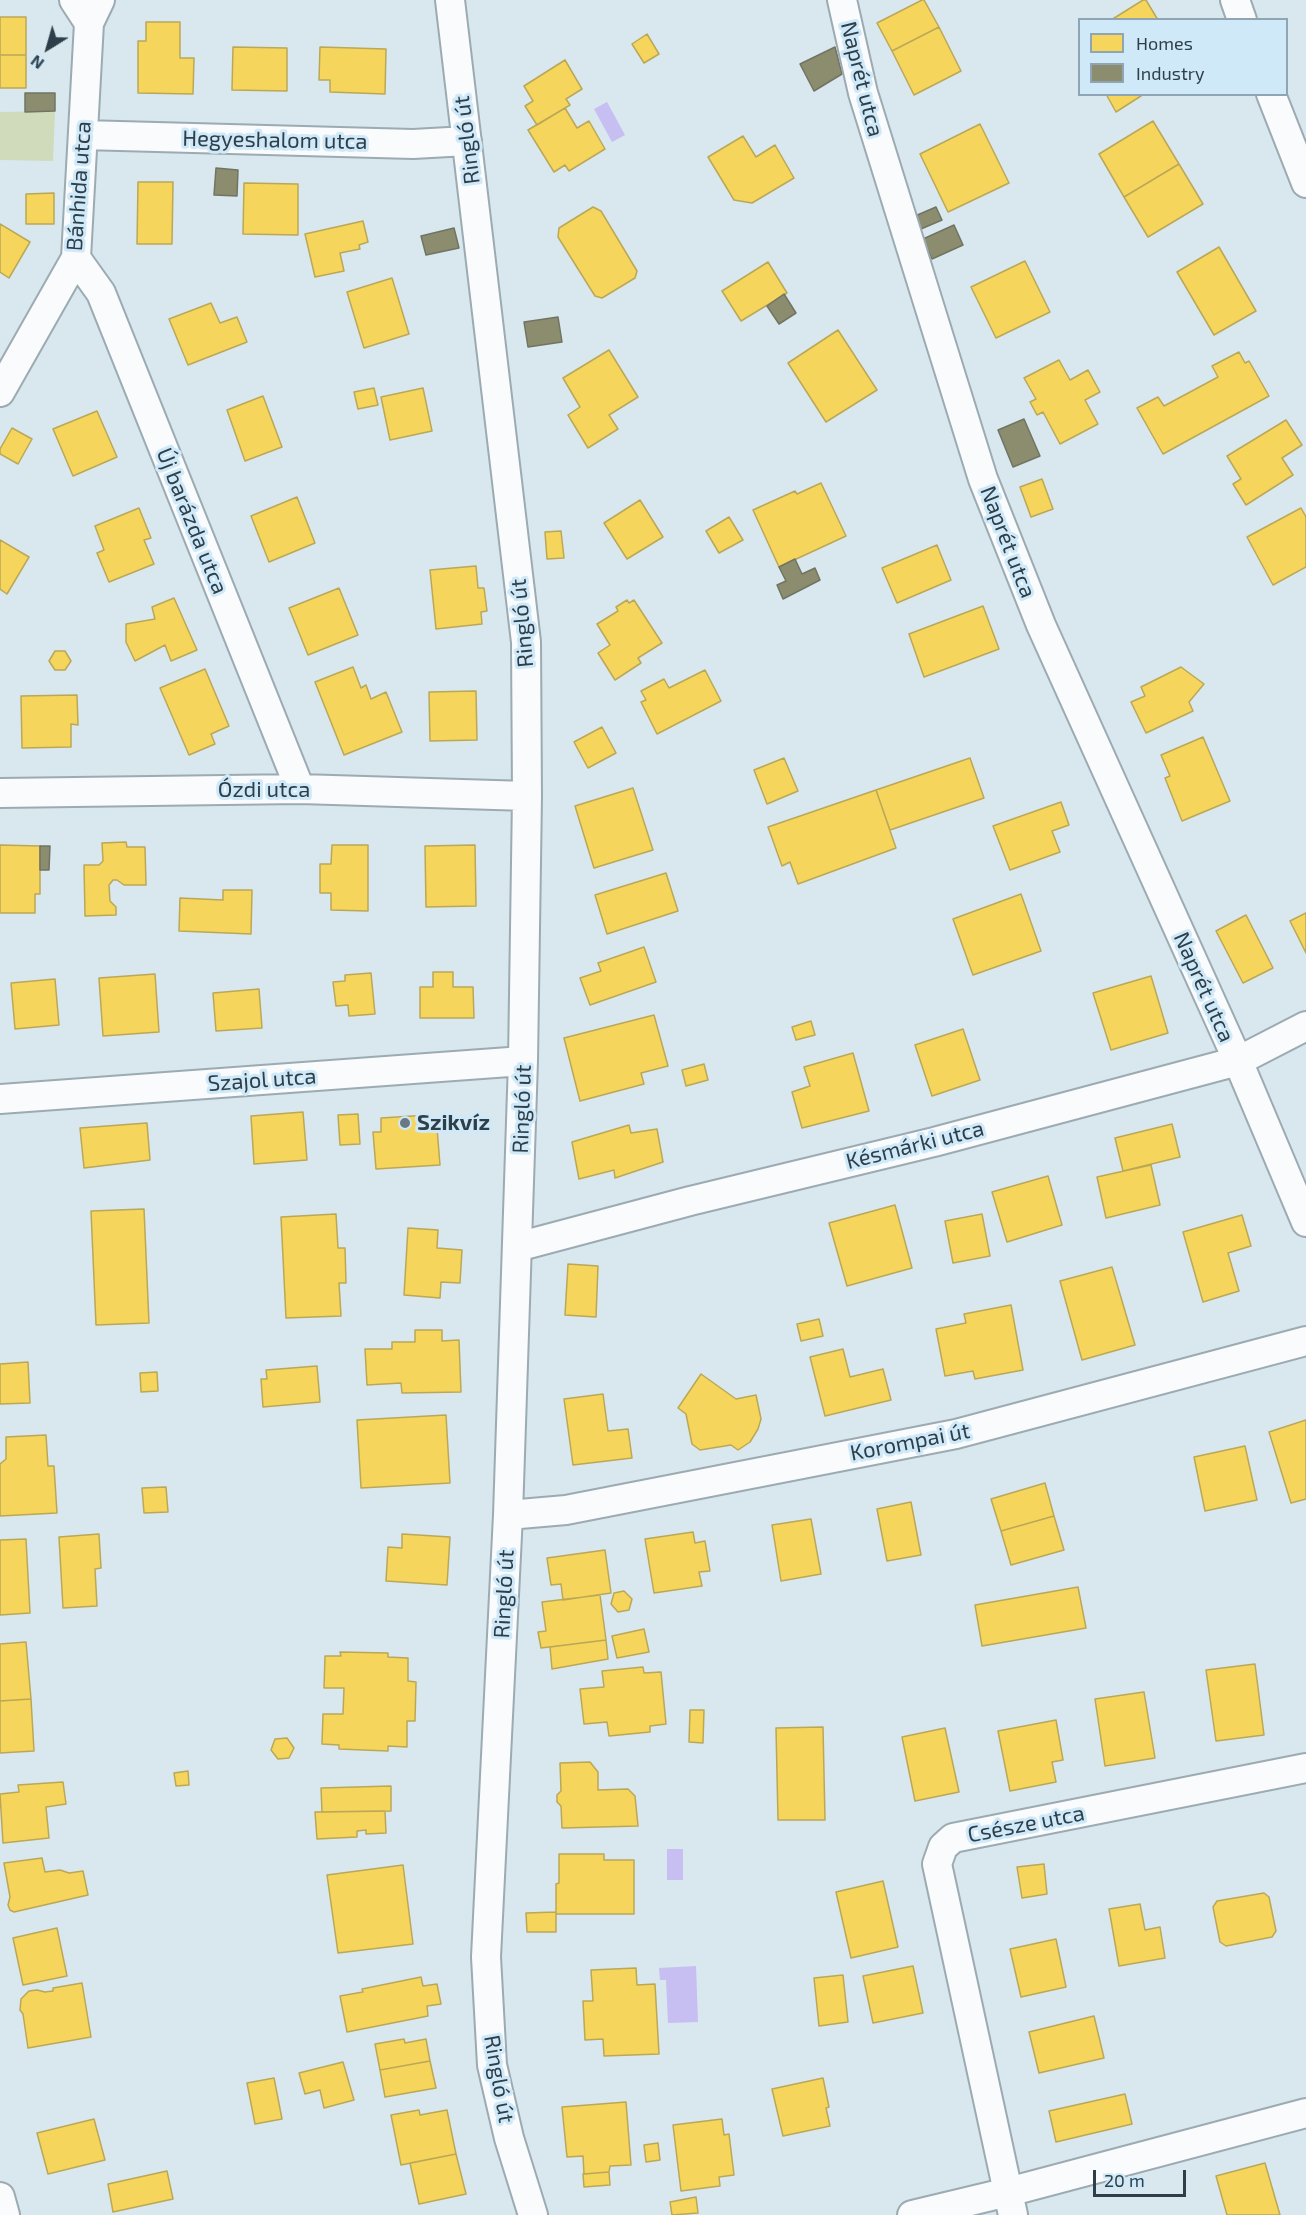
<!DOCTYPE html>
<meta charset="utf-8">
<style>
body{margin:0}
#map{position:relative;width:1306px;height:2215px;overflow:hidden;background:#d9e7ef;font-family:"Exo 2",sans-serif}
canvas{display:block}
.legend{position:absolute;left:1078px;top:18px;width:210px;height:78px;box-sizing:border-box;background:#cfe9f9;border:2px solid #8fa5b3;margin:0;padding:8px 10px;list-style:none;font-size:18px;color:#2e3f4a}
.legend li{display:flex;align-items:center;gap:12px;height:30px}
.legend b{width:30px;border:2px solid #8fa5b3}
.north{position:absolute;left:18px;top:18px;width:60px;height:60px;-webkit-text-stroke:4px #cfe9f9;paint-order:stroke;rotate:217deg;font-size:16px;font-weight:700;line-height:24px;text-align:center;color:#2e3f4a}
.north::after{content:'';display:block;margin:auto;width:21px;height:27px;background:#2e3f4a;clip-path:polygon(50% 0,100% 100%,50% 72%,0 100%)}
.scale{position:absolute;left:1093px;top:2170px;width:93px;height:27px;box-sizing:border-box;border:3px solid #2e3f4a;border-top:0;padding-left:8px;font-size:18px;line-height:21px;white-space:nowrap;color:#2e3f4a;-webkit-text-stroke:4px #cfe9f9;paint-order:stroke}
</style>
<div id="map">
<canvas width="1306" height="2215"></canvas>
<ul class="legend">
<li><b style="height:16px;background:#f6d55c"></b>Homes</li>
<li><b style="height:16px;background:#8c8c6e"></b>Industry</li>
</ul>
<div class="north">N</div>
<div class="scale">20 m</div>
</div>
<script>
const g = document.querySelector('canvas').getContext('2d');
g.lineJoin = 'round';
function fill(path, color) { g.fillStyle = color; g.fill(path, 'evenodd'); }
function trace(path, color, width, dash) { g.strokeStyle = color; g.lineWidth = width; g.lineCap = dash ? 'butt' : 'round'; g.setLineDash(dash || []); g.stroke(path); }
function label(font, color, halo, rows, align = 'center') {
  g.font = font + ' "Exo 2",sans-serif'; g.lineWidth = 6; g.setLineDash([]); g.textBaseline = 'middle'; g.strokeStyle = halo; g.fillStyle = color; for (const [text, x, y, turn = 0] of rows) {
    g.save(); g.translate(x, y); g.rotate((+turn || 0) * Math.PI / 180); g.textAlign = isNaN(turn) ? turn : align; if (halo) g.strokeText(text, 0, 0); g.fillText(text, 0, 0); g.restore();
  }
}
const green = new Path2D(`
 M 55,111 L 53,161 L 0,160 L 0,112 Z`);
const water = new Path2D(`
 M 607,102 L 625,135 L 612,142 L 594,109 Z
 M 667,1849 L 683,1849 L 683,1880 L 667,1880 Z
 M 696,1966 L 698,2022 L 668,2023 L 666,1980 L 660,1980 L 659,1968 Z`);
const homes = new Path2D(`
 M 922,0 L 924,0 L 939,27 L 892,51 L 877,23 Z
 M 1143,0 L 1146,0 L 1158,20 L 1111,20 Z
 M 0,17 L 26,17 L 26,55 L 0,55 Z
 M 146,22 L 180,22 L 180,58 L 194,58 L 193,94 L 138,93 L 138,41 L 146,41 Z
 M 939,27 L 961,71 L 914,95 L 892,51 Z
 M 647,34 L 659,54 L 644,63 L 632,44 Z
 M 233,47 L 287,48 L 287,91 L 232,90 Z
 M 320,47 L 386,49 L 385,94 L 330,92 L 330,80 L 319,80 Z
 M 0,55 L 26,55 L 26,88 L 0,88 Z
 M 565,60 L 582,89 L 566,99 L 570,105 L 537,125 L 525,106 L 533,101 L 524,86 Z
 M 1106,94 L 1144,94 L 1116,112 Z
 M 565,108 L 577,128 L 589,121 L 605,149 L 569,171 L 565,165 L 554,172 L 528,130 Z
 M 1153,121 L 1179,164 L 1124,197 L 1099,154 Z
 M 980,124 L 1009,183 L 948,212 L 920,154 Z
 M 743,136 L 756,157 L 775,145 L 794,178 L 752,203 L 734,200 L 708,157 Z
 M 1179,164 L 1203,204 L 1148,237 L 1124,197 Z
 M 138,182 L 173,182 L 172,244 L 137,244 Z
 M 244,183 L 298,184 L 298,235 L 243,234 Z
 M 54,193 L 54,224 L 26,224 L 26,194 Z
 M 593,207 L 601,211 L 637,271 L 635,278 L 602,298 L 595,296 L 558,237 L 559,228 Z
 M 363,221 L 368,242 L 359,245 L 360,249 L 340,253 L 344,271 L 315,277 L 305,234 Z
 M 0,224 L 30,242 L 9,278 L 0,272 Z
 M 1219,247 L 1256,311 L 1214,335 L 1177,272 Z
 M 1025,261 L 1050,312 L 996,338 L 971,287 Z
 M 768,262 L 787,293 L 741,321 L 722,291 Z
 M 392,278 L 409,334 L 364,348 L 347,292 Z
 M 211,303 L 220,323 L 237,317 L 247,342 L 188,365 L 169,319 Z
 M 838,330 L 877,390 L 826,422 L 788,363 Z
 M 609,350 L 638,397 L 609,415 L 618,429 L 588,448 L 568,415 L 580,407 L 563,378 Z
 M 1239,352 L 1245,363 L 1249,361 L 1269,396 L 1163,454 L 1137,408 L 1158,397 L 1164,406 L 1218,377 L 1212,366 Z
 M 1059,360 L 1070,380 L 1088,370 L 1100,392 L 1085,400 L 1098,424 L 1060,444 L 1043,412 L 1037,415 L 1030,402 L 1036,399 L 1024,378 Z
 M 374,388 L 378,405 L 358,409 L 354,392 Z
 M 423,388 L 432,431 L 390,440 L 381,397 Z
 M 263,396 L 282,447 L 245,461 L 227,410 Z
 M 97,411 L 117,457 L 73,476 L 53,429 Z
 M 1286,420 L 1302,445 L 1282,458 L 1293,475 L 1246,505 L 1233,484 L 1241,479 L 1227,456 Z
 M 12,428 L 32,439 L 18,464 L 0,454 L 0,449 Z
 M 1042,479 L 1053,509 L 1031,517 L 1020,487 Z
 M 821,483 L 846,536 L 779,567 L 753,510 L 795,491 L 797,494 Z
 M 297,497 L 315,543 L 269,562 L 251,516 Z
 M 640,500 L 663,537 L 627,559 L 604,523 Z
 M 139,508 L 151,538 L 144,540 L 154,564 L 109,582 L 97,553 L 104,550 L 95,526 Z
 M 1301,508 L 1306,517 L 1306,567 L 1273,585 L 1247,537 Z
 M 729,517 L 743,540 L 719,553 L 706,531 Z
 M 561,531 L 564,558 L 547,559 L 545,532 Z
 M 0,540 L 29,557 L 7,594 L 0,589 Z
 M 937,545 L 951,580 L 897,603 L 882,568 Z
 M 476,566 L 478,588 L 484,588 L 487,611 L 481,612 L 482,624 L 436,629 L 430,570 Z
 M 339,588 L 358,635 L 308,655 L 289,608 Z
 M 174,598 L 197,650 L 171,661 L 165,645 L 135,661 L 126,642 L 126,624 L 155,619 L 152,607 Z
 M 627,600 L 629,603 L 634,600 L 662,643 L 638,658 L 641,663 L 615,680 L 598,653 L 610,645 L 597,624 L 618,611 L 616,607 Z
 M 983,606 L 999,649 L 924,677 L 909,634 Z
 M 55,651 L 65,651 L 71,661 L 65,670 L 55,670 L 49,661 Z
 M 353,667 L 361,688 L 366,685 L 371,699 L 386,692 L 402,732 L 344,755 L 315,682 Z
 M 1181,667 L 1204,684 L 1189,702 L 1193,711 L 1146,733 L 1131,702 L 1145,696 L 1141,687 Z
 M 205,669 L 229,726 L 211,734 L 215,744 L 189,755 L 160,688 Z
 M 705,670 L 721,701 L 657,734 L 641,702 L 646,700 L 641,691 L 664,679 L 669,688 Z
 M 476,691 L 477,740 L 430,741 L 429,692 Z
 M 77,695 L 78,725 L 71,724 L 71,747 L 22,748 L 21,696 Z
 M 602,727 L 616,753 L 588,768 L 574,742 Z
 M 1203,737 L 1230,801 L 1182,821 L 1165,778 L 1170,776 L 1161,755 Z
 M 784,758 L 798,791 L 767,804 L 754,770 Z
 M 970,758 L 984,798 L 890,830 L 876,790 Z
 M 633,788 L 653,850 L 594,868 L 575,806 Z
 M 876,790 L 896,848 L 798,884 L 790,862 L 782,866 L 768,827 Z
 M 1061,802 L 1069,825 L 1052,831 L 1060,852 L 1010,870 L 993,826 Z
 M 126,842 L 127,847 L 145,847 L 146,885 L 124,885 L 117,880 L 113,880 L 109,885 L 110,901 L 116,907 L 116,915 L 85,916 L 84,865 L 99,865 L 103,861 L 102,843 Z
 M 0,845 L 40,846 L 40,894 L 35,894 L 35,913 L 0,913 Z
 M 332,845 L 368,845 L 368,911 L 331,910 L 331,893 L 320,893 L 320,864 L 331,864 Z
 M 475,845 L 476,906 L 426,907 L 425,846 Z
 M 666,873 L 678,911 L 607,934 L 595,895 Z
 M 223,890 L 252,890 L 251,934 L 179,931 L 180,898 L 223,900 Z
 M 1021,894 L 1041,951 L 973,975 L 953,919 Z
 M 1306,913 L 1306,953 L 1290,921 Z
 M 1246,915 L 1273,968 L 1243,983 L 1216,931 Z
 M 644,947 L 656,982 L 590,1005 L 580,978 L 601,971 L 598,963 Z
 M 433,972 L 453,972 L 453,987 L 473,987 L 474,1018 L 420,1018 L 420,987 L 433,987 Z
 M 371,973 L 375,1014 L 349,1016 L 348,1005 L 336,1006 L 333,982 L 345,981 L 345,975 Z
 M 155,974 L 159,1032 L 103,1036 L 99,978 Z
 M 1151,976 L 1168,1033 L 1111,1050 L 1093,993 Z
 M 55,979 L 59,1025 L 15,1029 L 11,983 Z
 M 259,989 L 262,1028 L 216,1031 L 213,993 Z
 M 654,1015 L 668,1066 L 641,1073 L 644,1084 L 580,1101 L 564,1038 Z
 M 811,1021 L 815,1035 L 796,1040 L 792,1027 Z
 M 963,1029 L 980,1080 L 932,1096 L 915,1045 Z
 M 853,1053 L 869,1111 L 802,1128 L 792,1092 L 810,1086 L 804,1067 Z
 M 704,1064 L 708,1080 L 686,1086 L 682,1070 Z
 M 303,1112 L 307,1160 L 254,1164 L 251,1116 Z
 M 358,1114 L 360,1144 L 340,1145 L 338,1115 Z
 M 428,1115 L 429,1129 L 437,1128 L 440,1165 L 376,1169 L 373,1132 L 381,1132 L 381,1118 Z
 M 147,1123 L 150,1160 L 84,1168 L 80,1128 Z
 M 1172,1124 L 1180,1157 L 1123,1171 L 1115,1138 Z
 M 629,1125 L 631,1133 L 657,1129 L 663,1162 L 615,1178 L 614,1170 L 579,1179 L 572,1142 Z
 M 1151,1165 L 1160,1205 L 1106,1218 L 1097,1177 Z
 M 1048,1176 L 1062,1225 L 1007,1242 L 992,1192 Z
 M 895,1205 L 912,1268 L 847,1286 L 829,1223 Z
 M 144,1209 L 149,1323 L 96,1325 L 91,1211 Z
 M 336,1214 L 338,1248 L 345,1248 L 346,1283 L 339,1283 L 341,1316 L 286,1318 L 281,1217 Z
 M 982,1214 L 990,1256 L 953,1263 L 945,1221 Z
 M 1242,1215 L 1251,1246 L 1228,1253 L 1239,1291 L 1203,1302 L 1183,1232 Z
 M 408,1228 L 438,1230 L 437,1248 L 462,1250 L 460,1283 L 441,1282 L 440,1298 L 404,1295 Z
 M 568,1264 L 598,1266 L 596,1317 L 565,1315 Z
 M 1112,1267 L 1135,1345 L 1082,1360 L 1060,1281 Z
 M 1011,1305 L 1023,1370 L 975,1379 L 973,1371 L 945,1376 L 936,1329 L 966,1323 L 964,1314 Z
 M 819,1319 L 823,1336 L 801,1341 L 797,1324 Z
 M 415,1330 L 442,1330 L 442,1341 L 459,1340 L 461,1392 L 402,1393 L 401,1383 L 367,1385 L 365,1349 L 392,1349 L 392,1342 L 415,1342 Z
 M 843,1349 L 850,1377 L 883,1369 L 891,1400 L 825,1416 L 810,1357 Z
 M 28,1362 L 30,1403 L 0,1404 L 0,1364 Z
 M 317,1366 L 320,1402 L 263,1407 L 261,1379 L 267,1379 L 266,1370 Z
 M 157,1372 L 158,1391 L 141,1392 L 140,1373 Z
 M 701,1374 L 736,1399 L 756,1395 L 761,1419 L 758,1429 L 750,1442 L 738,1450 L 731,1445 L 700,1450 L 692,1444 L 686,1414 L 678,1408 Z
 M 603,1394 L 608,1431 L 628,1429 L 632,1458 L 573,1465 L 564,1399 Z
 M 446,1415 L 450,1483 L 361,1488 L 357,1420 Z
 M 1306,1420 L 1306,1499 L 1291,1503 L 1269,1432 Z
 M 46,1435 L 48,1466 L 54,1466 L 57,1513 L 0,1516 L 0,1464 L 6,1459 L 6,1437 Z
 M 1245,1446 L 1257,1500 L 1205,1511 L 1194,1457 Z
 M 1045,1483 L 1054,1516 L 1001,1531 L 991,1499 Z
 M 166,1487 L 168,1512 L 144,1513 L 142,1488 Z
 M 911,1502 L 921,1555 L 887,1561 L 877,1509 Z
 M 1054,1516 L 1064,1550 L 1011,1565 L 1001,1531 Z
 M 811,1519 L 821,1574 L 781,1581 L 772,1525 Z
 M 693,1532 L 695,1543 L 705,1541 L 710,1571 L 699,1572 L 702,1586 L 654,1593 L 645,1539 Z
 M 99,1534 L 101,1568 L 95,1569 L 97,1606 L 63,1608 L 59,1537 Z
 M 402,1534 L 450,1537 L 447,1585 L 386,1581 L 388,1547 L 402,1548 Z
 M 26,1539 L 30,1613 L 0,1615 L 0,1540 Z
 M 605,1550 L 611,1593 L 563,1600 L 561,1584 L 551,1585 L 547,1558 Z
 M 1078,1587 L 1086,1628 L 982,1646 L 975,1605 Z
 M 624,1591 L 632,1599 L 629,1610 L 618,1612 L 611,1604 L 614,1593 Z
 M 600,1595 L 606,1640 L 541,1648 L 538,1632 L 546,1631 L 542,1602 Z
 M 644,1629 L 649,1652 L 617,1658 L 612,1636 Z
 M 606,1640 L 608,1659 L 552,1669 L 550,1647 Z
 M 26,1642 L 31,1699 L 0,1701 L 0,1644 Z
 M 340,1652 L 388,1653 L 388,1657 L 408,1658 L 408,1681 L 416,1682 L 415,1721 L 407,1721 L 407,1747 L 388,1746 L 388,1751 L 339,1749 L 339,1745 L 322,1744 L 323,1714 L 343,1714 L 344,1688 L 324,1688 L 325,1656 L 341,1656 Z
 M 1255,1664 L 1264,1735 L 1216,1741 L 1206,1670 Z
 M 643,1667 L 644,1673 L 661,1672 L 666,1724 L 650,1726 L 650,1732 L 609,1736 L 607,1722 L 584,1724 L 580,1689 L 604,1687 L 602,1671 Z
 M 1144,1692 L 1155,1758 L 1105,1766 L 1095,1699 Z
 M 31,1699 L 34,1751 L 0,1753 L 0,1701 Z
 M 690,1710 L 704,1710 L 703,1743 L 689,1742 Z
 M 1056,1720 L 1063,1760 L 1052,1762 L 1056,1782 L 1010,1791 L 998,1731 Z
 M 823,1727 L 825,1820 L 778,1820 L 776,1728 Z
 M 945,1728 L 959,1792 L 915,1801 L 902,1737 Z
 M 287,1738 L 294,1748 L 289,1758 L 278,1759 L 271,1750 L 275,1739 Z
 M 590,1762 L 598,1772 L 598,1790 L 628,1789 L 635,1796 L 638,1826 L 562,1828 L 561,1806 L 557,1802 L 557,1795 L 561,1791 L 560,1763 Z
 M 188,1771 L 189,1785 L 176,1786 L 174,1773 Z
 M 63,1782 L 66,1804 L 46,1807 L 49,1838 L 3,1843 L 0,1794 L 19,1792 L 18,1785 Z
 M 391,1786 L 391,1811 L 322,1812 L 321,1788 Z
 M 385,1811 L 386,1833 L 366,1834 L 366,1830 L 357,1831 L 357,1837 L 317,1839 L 315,1812 Z
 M 559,1854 L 604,1854 L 604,1860 L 634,1860 L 634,1914 L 556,1914 L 556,1884 L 559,1883 Z
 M 42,1858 L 45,1872 L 60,1870 L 69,1873 L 83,1871 L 88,1895 L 14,1912 L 10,1910 L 8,1905 L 10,1897 L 4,1863 Z
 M 1044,1864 L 1047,1894 L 1022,1898 L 1017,1867 Z
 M 403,1865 L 413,1944 L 338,1953 L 327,1875 Z
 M 883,1881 L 898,1947 L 851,1958 L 836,1892 Z
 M 1264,1893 L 1269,1897 L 1276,1931 L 1272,1937 L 1226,1946 L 1220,1942 L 1213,1907 L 1217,1901 Z
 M 1140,1904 L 1145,1930 L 1160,1927 L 1165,1958 L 1119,1966 L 1109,1909 Z
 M 556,1912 L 556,1932 L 527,1932 L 526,1913 Z
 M 57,1928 L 67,1976 L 23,1985 L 13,1938 Z
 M 1056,1939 L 1066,1987 L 1021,1997 L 1010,1949 Z
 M 913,1966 L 923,2013 L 873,2023 L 863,1976 Z
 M 636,1968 L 637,1985 L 655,1984 L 659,2054 L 604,2056 L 603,2039 L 585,2040 L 583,2001 L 593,2001 L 591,1970 Z
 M 843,1975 L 848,2022 L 819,2026 L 814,1978 Z
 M 421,1977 L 423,1986 L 437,1984 L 441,2004 L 427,2006 L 428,2016 L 347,2032 L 340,1996 L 363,1992 L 362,1989 Z
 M 82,1983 L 91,2037 L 28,2048 L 23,2014 L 20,2010 L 21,1999 L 29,1991 L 37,1990 L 45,1992 L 53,1991 L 53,1988 Z
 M 1094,2016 L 1104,2058 L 1039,2073 L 1029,2032 Z
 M 404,2039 L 405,2043 L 426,2039 L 430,2061 L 380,2070 L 375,2044 Z
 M 430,2061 L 436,2088 L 385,2097 L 380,2070 Z
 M 343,2062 L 354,2100 L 324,2108 L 320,2090 L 305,2094 L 299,2073 Z
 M 274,2078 L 282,2119 L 255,2124 L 247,2083 Z
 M 823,2078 L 829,2107 L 826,2108 L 830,2126 L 783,2136 L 772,2089 Z
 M 1125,2094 L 1132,2124 L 1056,2142 L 1049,2111 Z
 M 626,2102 L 631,2165 L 610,2166 L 609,2172 L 584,2174 L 583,2156 L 567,2157 L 562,2107 Z
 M 419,2110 L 420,2115 L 447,2110 L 456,2154 L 401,2165 L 391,2115 Z
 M 94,2119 L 105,2160 L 48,2174 L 37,2133 Z
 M 722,2119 L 724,2135 L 729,2134 L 734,2175 L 719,2177 L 720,2186 L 681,2191 L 673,2125 Z
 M 658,2143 L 660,2160 L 646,2162 L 644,2145 Z
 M 456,2154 L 466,2194 L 419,2204 L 410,2163 Z
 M 1265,2163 L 1280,2215 L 1227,2215 L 1216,2176 Z
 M 167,2171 L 173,2199 L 113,2212 L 108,2184 Z
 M 609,2172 L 610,2185 L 584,2187 L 583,2174 Z
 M 696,2197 L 698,2213 L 672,2215 L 670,2202 Z`);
const industry = new Path2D(`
 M 835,47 L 842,74 L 814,91 L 800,64 Z
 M 25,93 L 55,93 L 55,111 L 25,112 Z
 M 216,168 L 238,170 L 237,196 L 214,195 Z
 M 936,207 L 942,220 L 921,229 L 915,216 Z
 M 954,225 L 963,245 L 932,259 L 923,239 Z
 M 454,228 L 459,248 L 426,255 L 421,236 Z
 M 784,294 L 796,313 L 779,324 L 767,306 Z
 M 558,317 L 562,342 L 528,347 L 524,322 Z
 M 1024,419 L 1040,456 L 1013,467 L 998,430 Z
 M 795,559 L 802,574 L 815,568 L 820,580 L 783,599 L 777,585 L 786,581 L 779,567 Z
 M 40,846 L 50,846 L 49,870 L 40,870 Z`);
const minor = new Path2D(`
 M 74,0 L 89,23
 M 450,0 L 526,642 L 527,796 L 523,1061 L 508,1515 L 486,1957 L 492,2065 L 509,2138 L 533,2215
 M 842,0 L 863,93 L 983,479 L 1041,625 L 1238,1061 L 1306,1222
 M 1235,0 L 1242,20
 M 1271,94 L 1306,183
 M 83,135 L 413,144 L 467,141
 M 76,258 L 101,293 L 300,789
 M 0,392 L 76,258 L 89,23 L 100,0
 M 0,793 L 300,789 L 527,796
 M 0,1099 L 523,1061
 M 517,1247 L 690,1201 L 934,1142 L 1238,1061 L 1306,1026
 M 508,1515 L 566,1510 L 956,1434 L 1306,1341
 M 0,2197 L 5,2215
 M 912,2215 L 1008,2192 L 1306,2113
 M 1013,2215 L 937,1864 L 943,1847 L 953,1838 L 1306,1768`);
const markers = [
 [405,1123,6,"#6a7a84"]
];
const streetNames = [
 ["Naprét utca",862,79,76],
 ["Hegyeshalom utca",275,140,1],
 ["Ringló út",467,140,-97],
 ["Bánhida utca",79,186,-86],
 ["Új barázda utca",192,521,68],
 ["Naprét utca",1008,542,69],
 ["Ringló út",522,623,-95],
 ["Ózdi utca",264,790],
 ["Naprét utca",1204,987,66],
 ["Szajol utca",262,1080,-4],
 ["Ringló út",522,1109,-88],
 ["Késmárki utca",915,1145,-14],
 ["Korompai út",910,1442,-11],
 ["Ringló út",504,1594,-87],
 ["Csésze utca",1026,1824,-11],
 ["Ringló út",499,2079,80]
];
const poiNames = [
 ["Szikvíz",417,1123]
];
fill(green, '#cfdbba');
fill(water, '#c7bef2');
fill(homes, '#f6d55c');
trace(homes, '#baa857', 1.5);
fill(industry, '#8c8c6e');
trace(industry, '#707563', 1.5);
trace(minor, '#9caab2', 32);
trace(minor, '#f9fbfd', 28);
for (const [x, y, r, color] of markers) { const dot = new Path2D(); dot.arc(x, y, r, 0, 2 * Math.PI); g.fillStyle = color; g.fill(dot); trace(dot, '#cfe9f9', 2); }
label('22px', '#2e3f4a', '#cfe9f9', streetNames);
label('bold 22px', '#2e3f4a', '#cfe9f9', poiNames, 'left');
</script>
